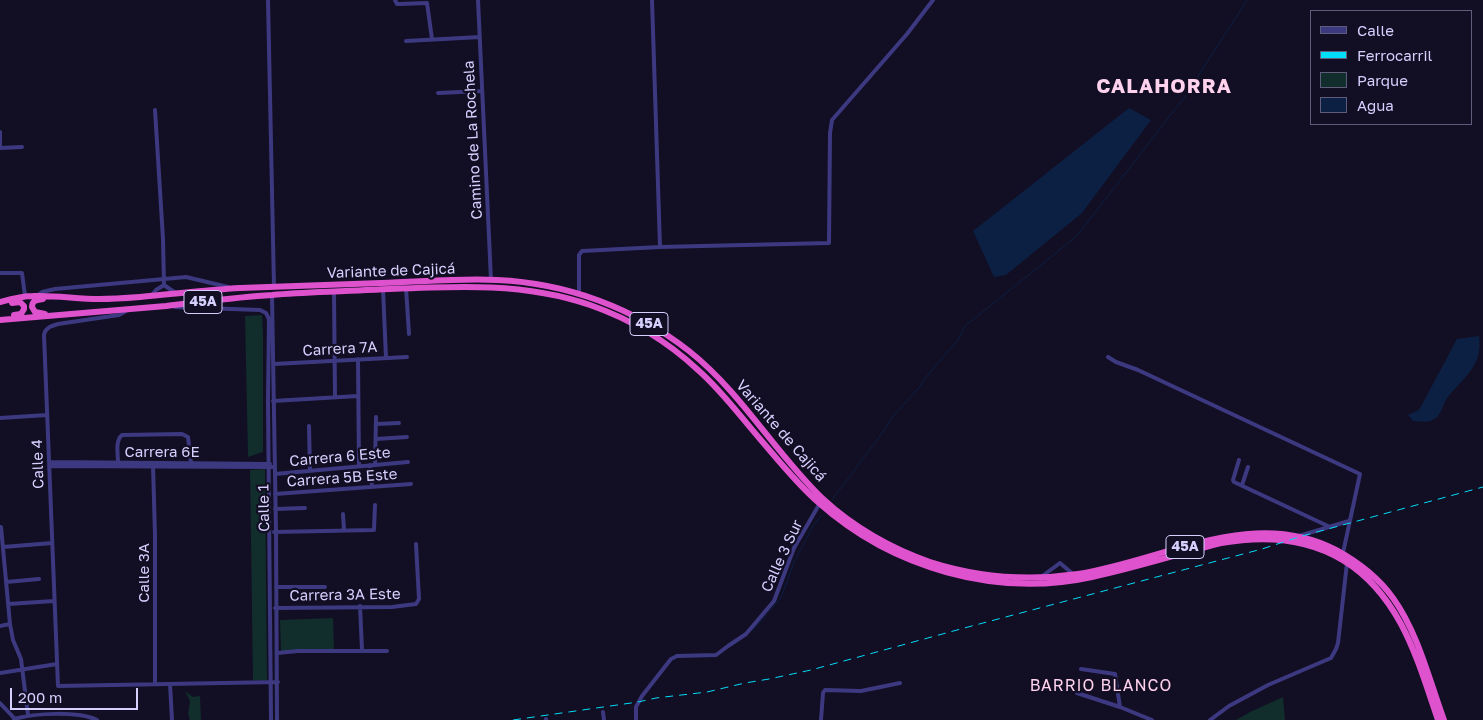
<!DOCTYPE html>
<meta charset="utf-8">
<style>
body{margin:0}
#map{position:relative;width:1483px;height:720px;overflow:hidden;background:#120e23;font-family:"Golos Text",sans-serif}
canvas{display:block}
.legend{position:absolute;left:1310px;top:10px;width:162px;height:115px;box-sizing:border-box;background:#120e23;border:1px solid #605c7b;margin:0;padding:6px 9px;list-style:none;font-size:15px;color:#d6d0ff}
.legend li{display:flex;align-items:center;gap:10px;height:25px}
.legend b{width:25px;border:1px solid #605c7b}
.scale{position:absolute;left:10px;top:688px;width:128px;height:22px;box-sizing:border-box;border:2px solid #d6d0ff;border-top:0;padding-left:6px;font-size:15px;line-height:18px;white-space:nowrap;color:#d6d0ff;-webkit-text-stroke:4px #120e23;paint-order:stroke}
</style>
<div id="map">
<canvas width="1483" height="720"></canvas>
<ul class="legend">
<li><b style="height:6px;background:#3d3981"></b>Calle</li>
<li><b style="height:6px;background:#02ddf8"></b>Ferrocarril</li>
<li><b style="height:14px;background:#112d2c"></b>Parque</li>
<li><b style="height:14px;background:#0c2044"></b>Agua</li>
</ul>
<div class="scale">200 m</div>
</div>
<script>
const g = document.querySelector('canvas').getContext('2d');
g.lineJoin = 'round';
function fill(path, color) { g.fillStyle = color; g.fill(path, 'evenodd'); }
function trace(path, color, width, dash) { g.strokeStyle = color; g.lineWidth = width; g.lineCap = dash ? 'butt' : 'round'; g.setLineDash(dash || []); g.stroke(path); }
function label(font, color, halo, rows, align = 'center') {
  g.font = font + ' "Golos Text",sans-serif'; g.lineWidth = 4.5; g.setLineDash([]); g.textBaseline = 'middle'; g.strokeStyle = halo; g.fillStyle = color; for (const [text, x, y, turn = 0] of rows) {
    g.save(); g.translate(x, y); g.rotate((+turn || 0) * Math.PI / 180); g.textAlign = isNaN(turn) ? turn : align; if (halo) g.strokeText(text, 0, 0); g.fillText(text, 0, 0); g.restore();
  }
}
const green = new Path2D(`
 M 262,315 L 263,336 L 263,452 L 248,457 L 245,316 Z
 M 265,469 L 267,680 L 253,680 L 250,470 Z
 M 333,618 L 334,650 L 281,651 L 280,620 Z
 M 185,691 L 193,697 L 200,696 L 201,720 L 190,720 L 188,714 L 190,701 Z
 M 1283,697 L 1285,720 L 1236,720 L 1250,712 Z`);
const water = new Path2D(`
 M 1129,108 L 1151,120 L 1082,213 L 1006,275 L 994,277 L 973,231 Z
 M 1479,336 C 1483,366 1464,377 1448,397 C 1443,403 1442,413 1436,418 C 1430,423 1421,422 1413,421 L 1408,415 L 1419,410 L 1457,339 Z`);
const stream = new Path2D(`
 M 832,500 L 883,432 L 893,416 L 918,389 L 930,372 L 958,340 L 965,326 L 1076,237 L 1186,95 L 1247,0
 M 752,631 L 781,598 L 794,562 L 813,526 L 822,515`);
const minor = new Path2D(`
 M 268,0 L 274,287
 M 395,0 L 397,4 L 399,4 L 427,3 L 432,39
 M 478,0 L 491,280
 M 652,0 L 660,247
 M 406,41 L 480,37
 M 438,93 L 482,91
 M 155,110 L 163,239 L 164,285
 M 0,132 L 0,148
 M 0,148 L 22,147
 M 0,273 L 22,273 L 25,296
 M 164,285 L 177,294
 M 406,288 L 409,334
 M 383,289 L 386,358
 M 334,292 L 335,397
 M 579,294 L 579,255 L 582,251 L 660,247 L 829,243 L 830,133 L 832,120 L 907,34 L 933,0
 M 38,295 L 42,292 L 55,289 L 186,277 L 228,287
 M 272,295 L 276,532 L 277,720
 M 151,296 L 156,290 L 164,285
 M 175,307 L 260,310 L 266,313 L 269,319 L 268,401 L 271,720
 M 126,311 L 119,315 L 58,324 C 51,326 45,328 44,335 L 58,686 L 278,682
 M 1108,357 L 1116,362 L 1138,370 L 1360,474 L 1343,553
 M 358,359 L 359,466
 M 274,364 L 407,357
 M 273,401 L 358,396
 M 0,418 L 47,415
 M 376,424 L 399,423
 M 309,426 L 310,471
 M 376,439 L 407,437
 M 1239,460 L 1233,480 L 1234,482 L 1330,527
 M 49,462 L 270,464
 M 118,462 C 118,454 115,441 122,435 L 182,434 L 188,437 L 191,463
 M 153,465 L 155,536 L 155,684
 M 370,465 L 372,487
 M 375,465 L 376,417
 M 49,466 L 275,467
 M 275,474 L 408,462
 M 1242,485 L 1248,467
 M 275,494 L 411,484
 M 275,509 L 305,508
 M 343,514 L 344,530
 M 0,527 L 1,527 L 10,624 L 13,640 L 21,659 L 28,715
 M 274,532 L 374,530 L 375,505
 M 1299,536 L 1349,521
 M 3,547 L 52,543
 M 1060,563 L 1074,575
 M 1041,577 L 1060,563
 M 6,582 L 39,579
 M 276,587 L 325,587
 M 8,604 L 54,601
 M 360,606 L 362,650
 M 275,608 L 392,607 L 416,604 L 419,599 L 416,544
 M 0,626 L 10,624
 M 277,653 L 298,651 L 387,651
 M 1081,669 L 1115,674 L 1120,707
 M 0,673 L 57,664
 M 170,684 L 172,720
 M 1077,693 L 1120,707 L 1152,720
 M 0,703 L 16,720
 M 603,712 L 604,720
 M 14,719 C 35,713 78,711 97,720
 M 546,719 L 546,720
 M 636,720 L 636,707 L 642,696 L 671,659 L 677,656 L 716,655 L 728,646 L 746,634 L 774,601 L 794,548 L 820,503
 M 821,720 L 823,693 L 825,690 L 861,691 L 900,683
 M 1210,720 L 1229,706 L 1268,685 L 1331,658 L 1336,649 L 1338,643 L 1347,563`);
const trunk = new Path2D(`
 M 43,299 C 37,300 32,300 32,307 L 35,312 L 45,314
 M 0,302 C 11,299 22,296 33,296 C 55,295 77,299 99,299 C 113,299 127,298 140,297 C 174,294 207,290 240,288 C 287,286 334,285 381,283 C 420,282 459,278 497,280 C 567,283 634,308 689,351 C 742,393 775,453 823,499 C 853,527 892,549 930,562 C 977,577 1029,581 1078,574 C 1163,561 1252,506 1336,550 C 1358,562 1378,577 1393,598 C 1418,633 1429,679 1444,720
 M 12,303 L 20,302 L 24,306 L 24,309 L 21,314 L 14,315
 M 0,320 C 55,315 111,311 166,306 C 202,302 237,297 272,295 C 303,292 334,292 366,290 C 440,287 519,280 590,305 C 630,319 667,341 698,370 C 721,390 740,416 760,439 C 779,461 797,484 819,503 C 892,568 996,598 1092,577 C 1135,568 1178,554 1221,543 C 1300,529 1362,552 1401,624 C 1417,654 1427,688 1438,720`);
const rail = new Path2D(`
 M 513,720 L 638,702 L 656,698 L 707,692 L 745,683 L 769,679 L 811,670 L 968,627 L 1262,549 L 1302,536 L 1483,487`);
const shields = [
 [203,302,38],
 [649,324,38],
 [1185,547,38]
];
const shieldNames = [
 ["45A",203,302],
 ["45A",649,324],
 ["45A",1185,547]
];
const streetNames = [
 ["Camino de La Rochela",473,140,-93],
 ["Variante de Cajicá",391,271,-2],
 ["Carrera 7A",340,349,-3],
 ["Variante de Cajicá",781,431,49],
 ["Carrera 6E",162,452],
 ["Carrera 6 Este",340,457,-5],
 ["Calle 4",38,464,-92],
 ["Carrera 5B Este",342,478,-4],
 ["Calle 1",264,508,-91],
 ["Calle 3 Sur",782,556,-65],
 ["Calle 3A",144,573,-90],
 ["Carrera 3A Este",345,595,-1]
];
const neighbourhoodNames = [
 ["BARRIO BLANCO",1101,686]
];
const districtNames = [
 ["CALAHORRA",1164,87]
];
fill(green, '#112d2c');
fill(water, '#0c2044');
trace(stream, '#0c2044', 1);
trace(minor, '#3d3981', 4);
trace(trunk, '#df52ce', 6);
trace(rail, '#02ddf8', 1, [8, 6]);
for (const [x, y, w] of shields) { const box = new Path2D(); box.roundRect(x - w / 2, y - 11.5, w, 23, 4); g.fillStyle = '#120e23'; g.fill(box); trace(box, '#d6d0ff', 1); }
label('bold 14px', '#d6d0ff', null, shieldNames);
label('15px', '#d6d0ff', '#120e23', streetNames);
g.letterSpacing = '1px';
label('16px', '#ffd2ee', '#120e23', neighbourhoodNames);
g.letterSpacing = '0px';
g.letterSpacing = '1px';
label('bold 20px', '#ffd2ee', '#120e23', districtNames);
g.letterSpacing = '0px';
</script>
